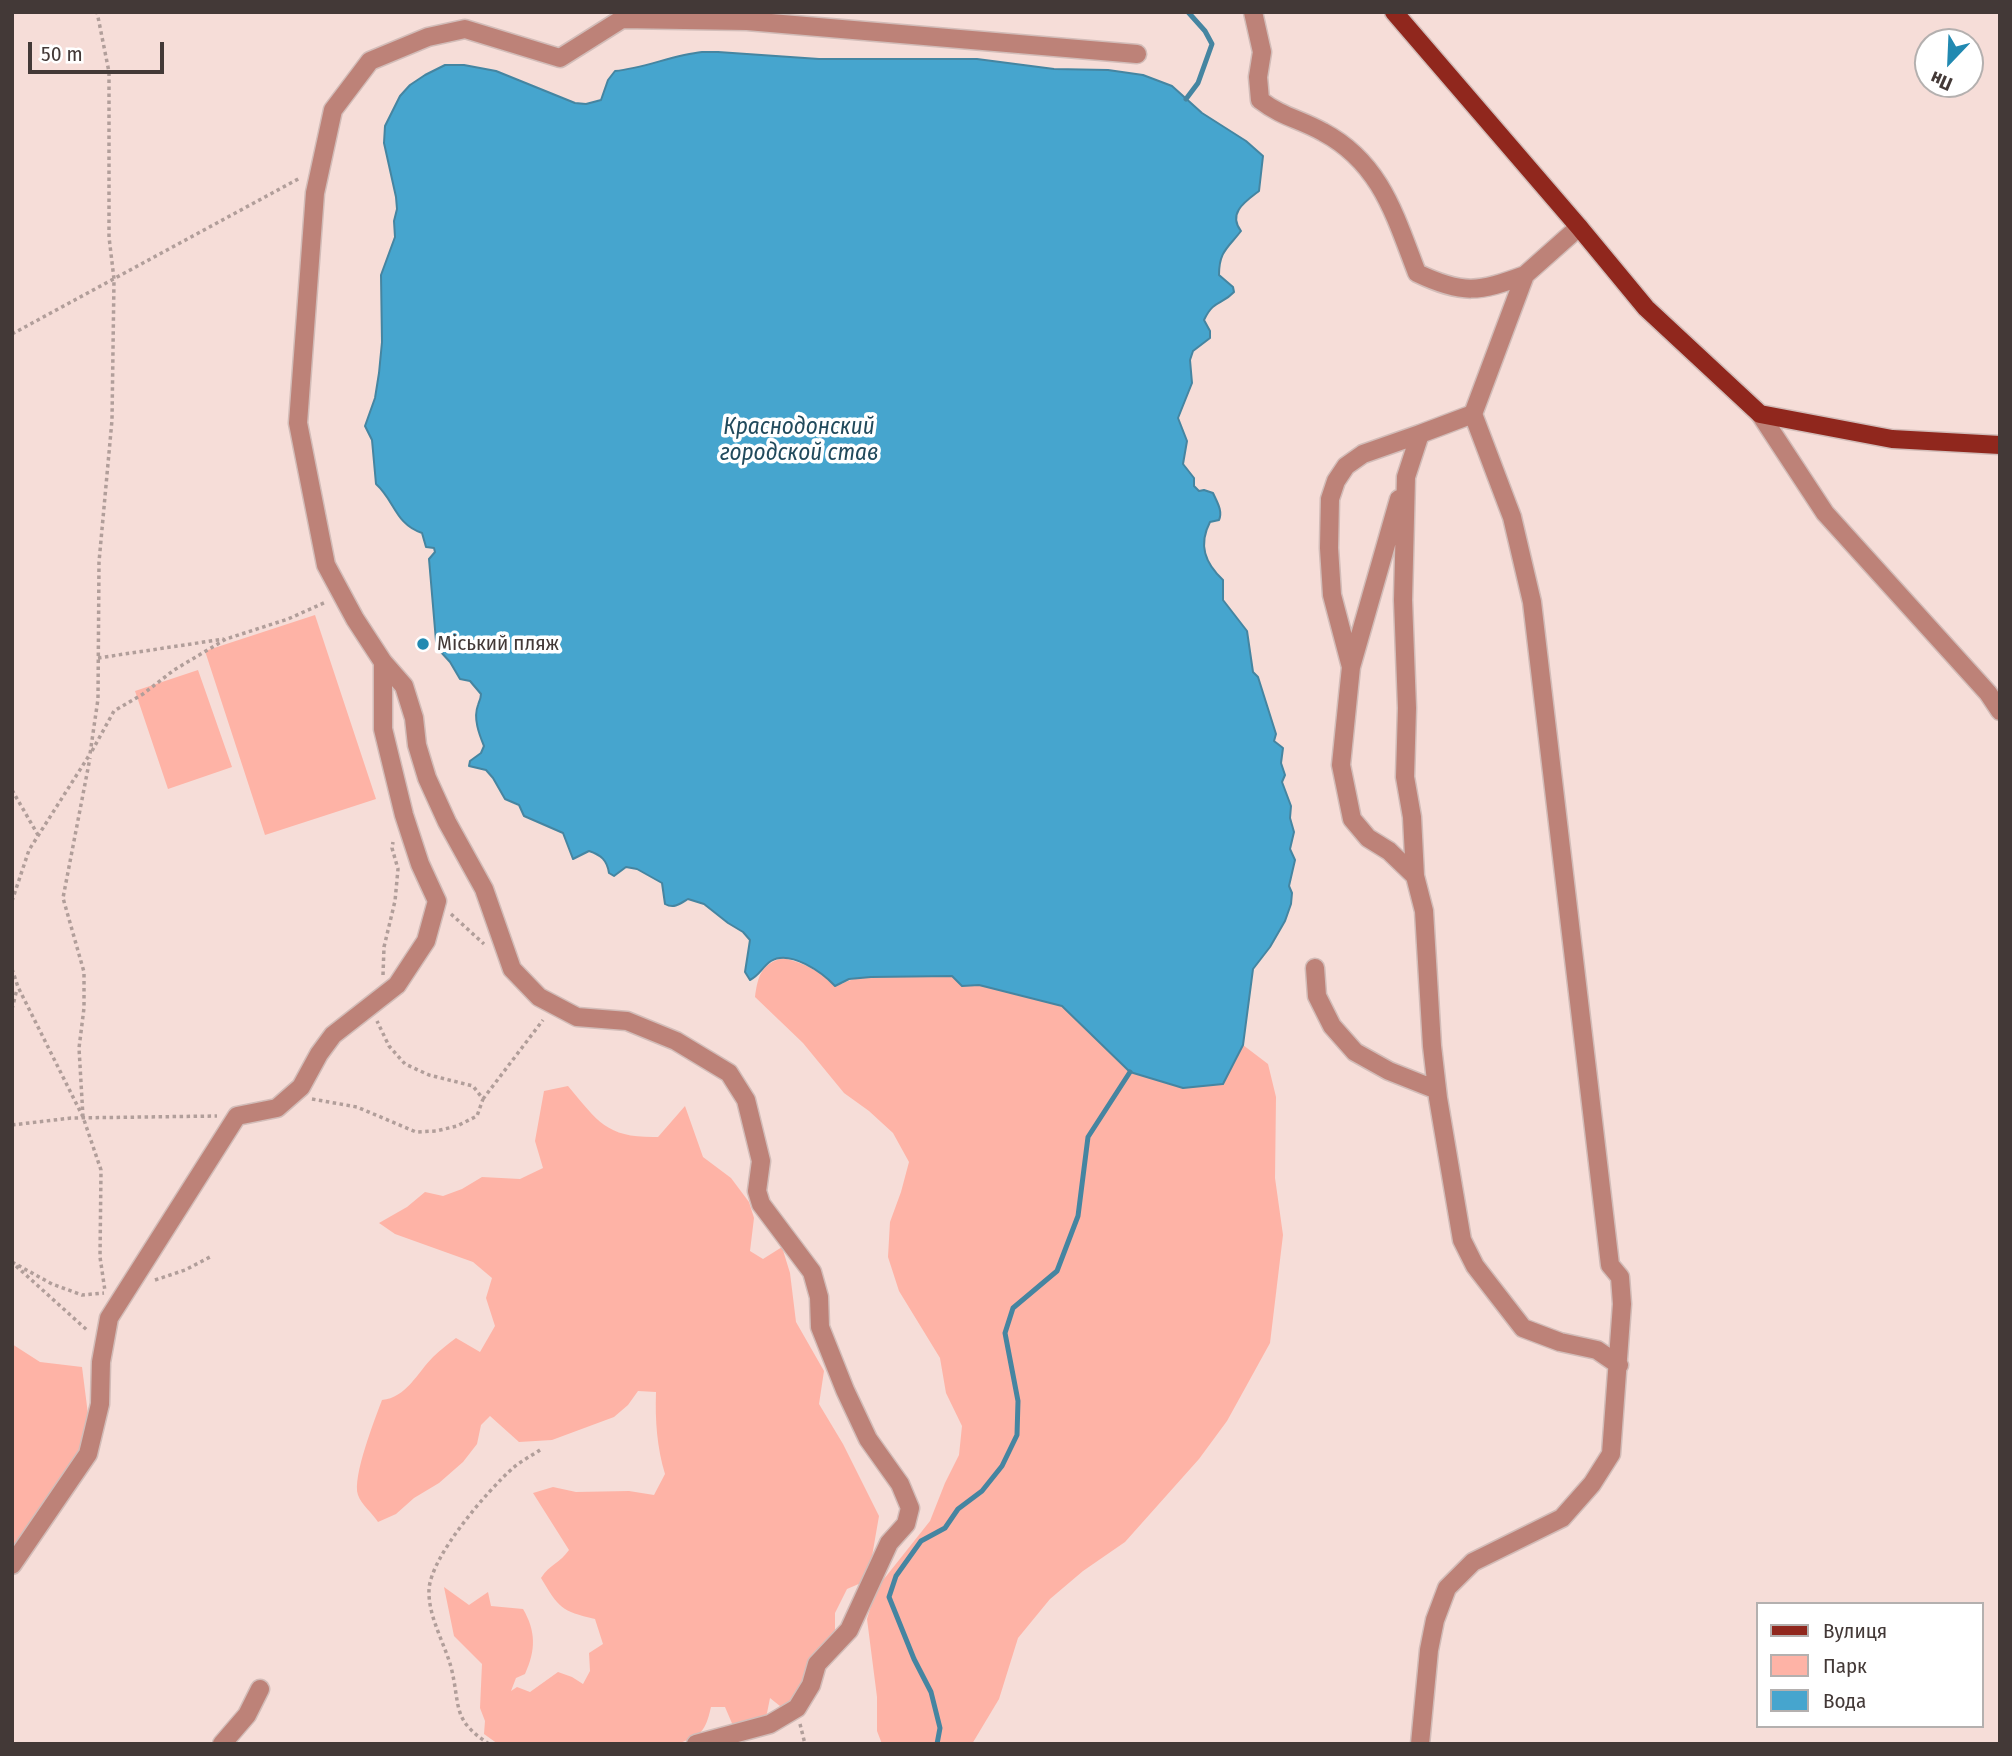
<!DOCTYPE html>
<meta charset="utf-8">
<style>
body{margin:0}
#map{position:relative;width:2012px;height:1756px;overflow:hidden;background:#f6ddd8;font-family:"Fira Sans Condensed",sans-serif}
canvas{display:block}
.frame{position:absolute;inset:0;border:14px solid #433937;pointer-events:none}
.legend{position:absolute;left:1756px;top:1602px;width:228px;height:126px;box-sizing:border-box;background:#fff;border:2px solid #b4b0af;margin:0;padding:9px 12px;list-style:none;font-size:21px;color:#433937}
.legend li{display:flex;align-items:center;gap:14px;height:35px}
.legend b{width:35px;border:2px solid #b4b0af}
.north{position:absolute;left:1914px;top:28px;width:70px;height:70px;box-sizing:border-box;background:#fff;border:2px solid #b4b0af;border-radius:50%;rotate:203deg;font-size:19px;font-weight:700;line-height:28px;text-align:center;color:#433937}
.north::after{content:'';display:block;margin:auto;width:24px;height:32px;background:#2189b1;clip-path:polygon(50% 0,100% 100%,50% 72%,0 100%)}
.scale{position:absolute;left:28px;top:42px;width:136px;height:32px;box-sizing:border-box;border:4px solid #433937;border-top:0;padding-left:9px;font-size:21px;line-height:24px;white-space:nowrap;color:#433937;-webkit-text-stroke:5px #fff;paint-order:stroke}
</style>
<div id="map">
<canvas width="2012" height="1756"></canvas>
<div class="frame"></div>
<ul class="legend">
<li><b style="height:9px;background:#90271d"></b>Вулиця</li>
<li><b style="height:19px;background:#feb3a6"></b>Парк</li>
<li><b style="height:19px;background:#46a5ce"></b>Вода</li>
</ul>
<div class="north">Пн</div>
<div class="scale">50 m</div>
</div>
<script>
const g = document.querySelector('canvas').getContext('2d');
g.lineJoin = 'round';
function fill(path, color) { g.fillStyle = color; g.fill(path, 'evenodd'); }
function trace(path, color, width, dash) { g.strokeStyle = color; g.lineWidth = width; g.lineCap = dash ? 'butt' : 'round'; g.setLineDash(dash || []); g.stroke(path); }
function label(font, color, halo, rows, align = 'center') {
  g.font = font + ' "Fira Sans Condensed",sans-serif'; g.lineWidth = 7; g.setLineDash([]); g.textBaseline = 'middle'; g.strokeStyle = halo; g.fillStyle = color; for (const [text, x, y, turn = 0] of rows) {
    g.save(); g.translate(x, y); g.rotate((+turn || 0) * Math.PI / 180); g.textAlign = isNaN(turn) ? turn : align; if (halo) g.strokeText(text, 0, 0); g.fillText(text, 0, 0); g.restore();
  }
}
const green = new Path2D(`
 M 315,615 L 376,799 L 265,835 L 205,651 Z
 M 198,670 L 232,767 L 168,789 L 135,691 Z
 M 783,958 C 804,962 823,975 842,984 C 859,972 929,976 952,976 L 962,985 L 979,985 L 1062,1006 L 1130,1072 L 1183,1088 L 1223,1084 L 1243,1045 L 1268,1064 L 1276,1097 L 1275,1178 L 1283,1235 L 1270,1343 L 1227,1421 L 1199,1459 L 1125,1542 L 1083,1571 L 1050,1599 L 1018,1638 L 999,1699 L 972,1744 L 882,1744 L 877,1731 L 877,1697 L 867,1619 L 876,1589 L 930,1521 L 945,1483 L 959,1455 L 962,1426 L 946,1393 L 940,1358 L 899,1291 L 888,1257 L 890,1222 L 901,1192 L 909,1162 L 893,1133 L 869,1111 L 844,1093 L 803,1043 L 755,997 C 758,976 761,964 783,958 Z
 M 568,1086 C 599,1123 607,1138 658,1137 L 685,1106 L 703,1157 L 731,1178 L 749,1202 L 754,1218 L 750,1251 L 763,1259 L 782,1247 L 790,1273 L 796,1322 L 824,1371 L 819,1404 L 843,1444 L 879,1516 L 871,1562 L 867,1574 L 861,1583 L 847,1589 L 835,1613 L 835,1633 L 824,1648 L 809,1660 L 807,1679 L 785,1710 L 770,1698 L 766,1718 L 734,1728 L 725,1707 L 711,1707 C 705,1733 701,1735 677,1744 L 498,1744 L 484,1734 L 485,1721 L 480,1708 L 482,1664 L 454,1636 L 444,1587 L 469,1605 L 488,1592 L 491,1606 L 523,1609 C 536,1631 536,1650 525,1674 L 516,1678 L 511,1691 L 517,1687 L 530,1692 L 558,1672 L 572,1677 L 583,1684 L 590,1671 L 589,1653 L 603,1644 L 595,1619 C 561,1611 559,1608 541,1578 C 550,1564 560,1563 569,1550 L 533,1493 L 553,1487 L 576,1492 L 629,1491 L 654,1495 L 665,1474 C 657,1447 655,1421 656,1392 L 638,1391 L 628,1405 L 614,1417 L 552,1440 L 519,1442 L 490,1416 L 481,1425 L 477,1444 L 463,1462 L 439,1483 L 414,1498 L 396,1514 L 378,1522 C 373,1514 361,1504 358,1495 C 352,1477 375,1419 382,1400 C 406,1398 418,1372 433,1357 C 440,1350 448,1344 456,1338 L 480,1352 L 495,1326 L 486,1298 L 492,1278 L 473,1262 L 395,1234 L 379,1223 L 407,1207 L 425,1192 L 443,1196 L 462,1189 L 482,1177 L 520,1179 L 543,1168 L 535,1141 L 544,1091 Z
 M 12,1344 L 40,1362 L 82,1367 L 90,1430 L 49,1501 L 12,1551 Z`);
const water = new Path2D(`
 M 702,52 L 718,52 L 819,59 L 977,59 L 1054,69 L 1108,70 L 1143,75 L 1172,86 L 1202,113 L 1246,141 L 1263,156 L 1259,191 C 1246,201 1227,213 1241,231 C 1228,248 1219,251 1219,275 L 1233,287 L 1234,292 C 1221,306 1214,299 1204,320 L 1210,331 L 1210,338 L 1193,351 L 1190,360 L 1192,383 L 1178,418 L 1187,441 L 1183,464 L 1194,478 L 1194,486 L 1199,491 L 1204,490 L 1213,493 C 1217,502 1223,511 1219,520 L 1210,522 C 1198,545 1205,563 1223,580 L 1223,600 L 1247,631 L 1253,672 L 1258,677 L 1276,734 L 1274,741 L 1283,748 L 1281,763 L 1285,775 L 1282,782 L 1291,806 L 1290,818 L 1294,832 L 1290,849 L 1295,860 L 1289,886 L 1292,893 L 1291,904 L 1285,921 L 1270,947 L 1253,969 L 1243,1045 L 1223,1084 L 1183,1088 L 1130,1072 L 1062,1006 L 979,985 L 962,986 L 952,976 L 871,977 L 849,979 L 835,986 C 823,973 790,949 771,961 C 762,967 760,975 750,980 L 745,972 L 750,940 L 743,932 L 728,923 L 704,904 L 688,899 C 680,904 674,909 665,904 L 662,883 L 637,869 L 626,867 L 614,876 L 609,873 C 607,860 601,855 589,851 L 573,859 L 563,833 L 524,816 L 519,805 L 505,799 L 493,778 L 486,770 L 469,766 L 470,761 L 481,753 L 484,746 C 479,734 473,718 478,705 C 479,702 481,698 481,694 L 470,681 L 460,679 L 450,662 L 440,651 L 436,641 L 429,559 L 435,552 L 434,548 L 426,547 L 422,533 C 395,524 395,501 376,484 L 372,440 L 365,426 L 375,398 L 379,373 L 382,342 L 381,275 L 395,237 L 394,221 L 397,209 L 396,197 L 384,143 L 385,126 L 400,96 L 410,85 L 425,75 L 445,65 L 464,65 L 496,71 L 575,103 L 586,104 L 601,100 L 608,80 L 615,71 C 645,68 673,55 702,52 Z`);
const stream = new Path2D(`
 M 1186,99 L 1198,83 L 1212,44 L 1205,31 L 1188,12
 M 937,1744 L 940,1728 L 931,1692 L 914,1659 L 889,1597 L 896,1576 L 921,1541 L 945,1528 L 958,1509 L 982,1491 L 1002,1466 L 1017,1435 L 1018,1401 L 1005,1333 L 1013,1308 L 1057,1271 L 1078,1216 L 1088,1137 L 1130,1072`);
const path = new Path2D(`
 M 12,334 L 300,178
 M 98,658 L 224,639
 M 92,751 L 114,711 L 143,694 L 174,670 L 226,639 L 288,619 L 326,602
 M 12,790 L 38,835
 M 12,901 L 29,850 L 90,754 L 98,699 L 99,562 L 112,420 L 114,279 L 109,237 L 109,72 L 97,12
 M 451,914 L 484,944
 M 12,969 L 18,987 L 83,1117 L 101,1170 L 100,1257 L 105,1291
 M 383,975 L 384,947 L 395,901 L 398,869 L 392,848 L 393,842
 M 12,1009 L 17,989
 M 312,1099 L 357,1107 L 416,1132 L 436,1131 L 457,1126 L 477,1116 L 483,1099 L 473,1086 L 429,1075 L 405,1064 L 389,1046 L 377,1021
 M 483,1099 L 543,1020
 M 83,1117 L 79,1048 L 84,1008 L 84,972 L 63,898 L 90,758
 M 12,1125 L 71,1118 L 217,1116
 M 12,1262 L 52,1284 L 82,1295 L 104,1293
 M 16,1266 L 88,1331
 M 155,1280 L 185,1270 L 212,1256
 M 800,1724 L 805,1744
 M 489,1744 C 451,1719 461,1707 451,1667 C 444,1642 428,1616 429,1590 C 430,1557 488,1490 513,1468 C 521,1461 531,1456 540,1450`);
const minor = new Path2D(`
 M 1253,12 L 1262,52 L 1258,77 L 1260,100 C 1282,117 1300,119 1323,132 C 1381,163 1395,216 1417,273 C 1463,295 1479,292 1525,275
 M 1473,414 L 1420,434 L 1406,477 L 1403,600 L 1407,708 L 1405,777 L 1412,817 L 1415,876 L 1424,911 L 1432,1046 L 1438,1098 L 1462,1240 L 1475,1266 L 1523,1328 L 1560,1342 L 1597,1350 L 1619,1365
 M 1760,414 L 1825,513 L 1988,693 L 2000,711
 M 383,662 L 404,686 L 414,718 L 417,745 L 427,778 L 447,822 L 484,889 L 512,969 L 539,997 L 577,1017 L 627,1021 L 676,1041 L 729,1073 L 746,1100 L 761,1161 L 757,1191 L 761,1204 L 812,1272 L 819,1297 L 820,1327 L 845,1390 L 868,1439 L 900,1484 L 910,1508 L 906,1524 L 889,1543 L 849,1630 L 817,1664 L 811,1685 L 797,1708 L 770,1724 L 696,1744
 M 1351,667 L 1399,499
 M 1415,876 L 1389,851 L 1368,838 L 1352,819 L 1341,765 L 1351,667 L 1332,595 L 1329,548 L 1330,499 L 1336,481 L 1346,466 L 1363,454 L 1420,434
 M 1315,968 L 1317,996 L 1332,1026 L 1355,1052 L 1389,1071 L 1437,1090
 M 12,1565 L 88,1454 L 100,1404 L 101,1362 L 109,1318 L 237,1116 L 277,1108 L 301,1087 L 319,1054 L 333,1035 L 397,985 L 426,941 L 437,901 L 420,864 L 404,815 L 383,729 L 383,662 L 355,619 L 326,565 L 298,423 L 315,193 L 333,110 L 370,61 L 428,37 L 465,29 L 560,58 L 622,19 L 747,21 L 1137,54
 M 222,1744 L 247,1715 L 260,1689
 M 1420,1744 L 1429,1650 L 1435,1620 L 1447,1588 L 1473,1562 L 1562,1518 L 1592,1484 L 1611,1454 L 1622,1304 L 1620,1277 L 1610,1265 L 1532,602 L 1512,517 L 1473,414 L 1525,275 L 1579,227`);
const major = new Path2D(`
 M 1394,12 L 1579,227 L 1646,308 L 1760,414 L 1892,439 L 2000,445`);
const markers = [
 [423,644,7,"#2189b1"]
];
const poiNames = [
 ["Міський пляж",437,644]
];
const waterNames = [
 ["Краснодонский",799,428],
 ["городской став",799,454]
];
fill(green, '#feb3a6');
fill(water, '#46a5ce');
trace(water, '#4585a1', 2);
trace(stream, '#4585a1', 5);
trace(minor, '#d2bcb8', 21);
trace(major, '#d2bcb8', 21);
trace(path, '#b19e9a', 3.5, [3.5, 3.5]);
trace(minor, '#bd8278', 18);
trace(major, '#90271d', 18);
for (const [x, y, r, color] of markers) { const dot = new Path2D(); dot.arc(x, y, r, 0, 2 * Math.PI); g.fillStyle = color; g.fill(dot); trace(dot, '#fff', 2.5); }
label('21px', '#433937', '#fff', poiNames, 'left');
label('italic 23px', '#214a5c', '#fff', waterNames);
</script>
